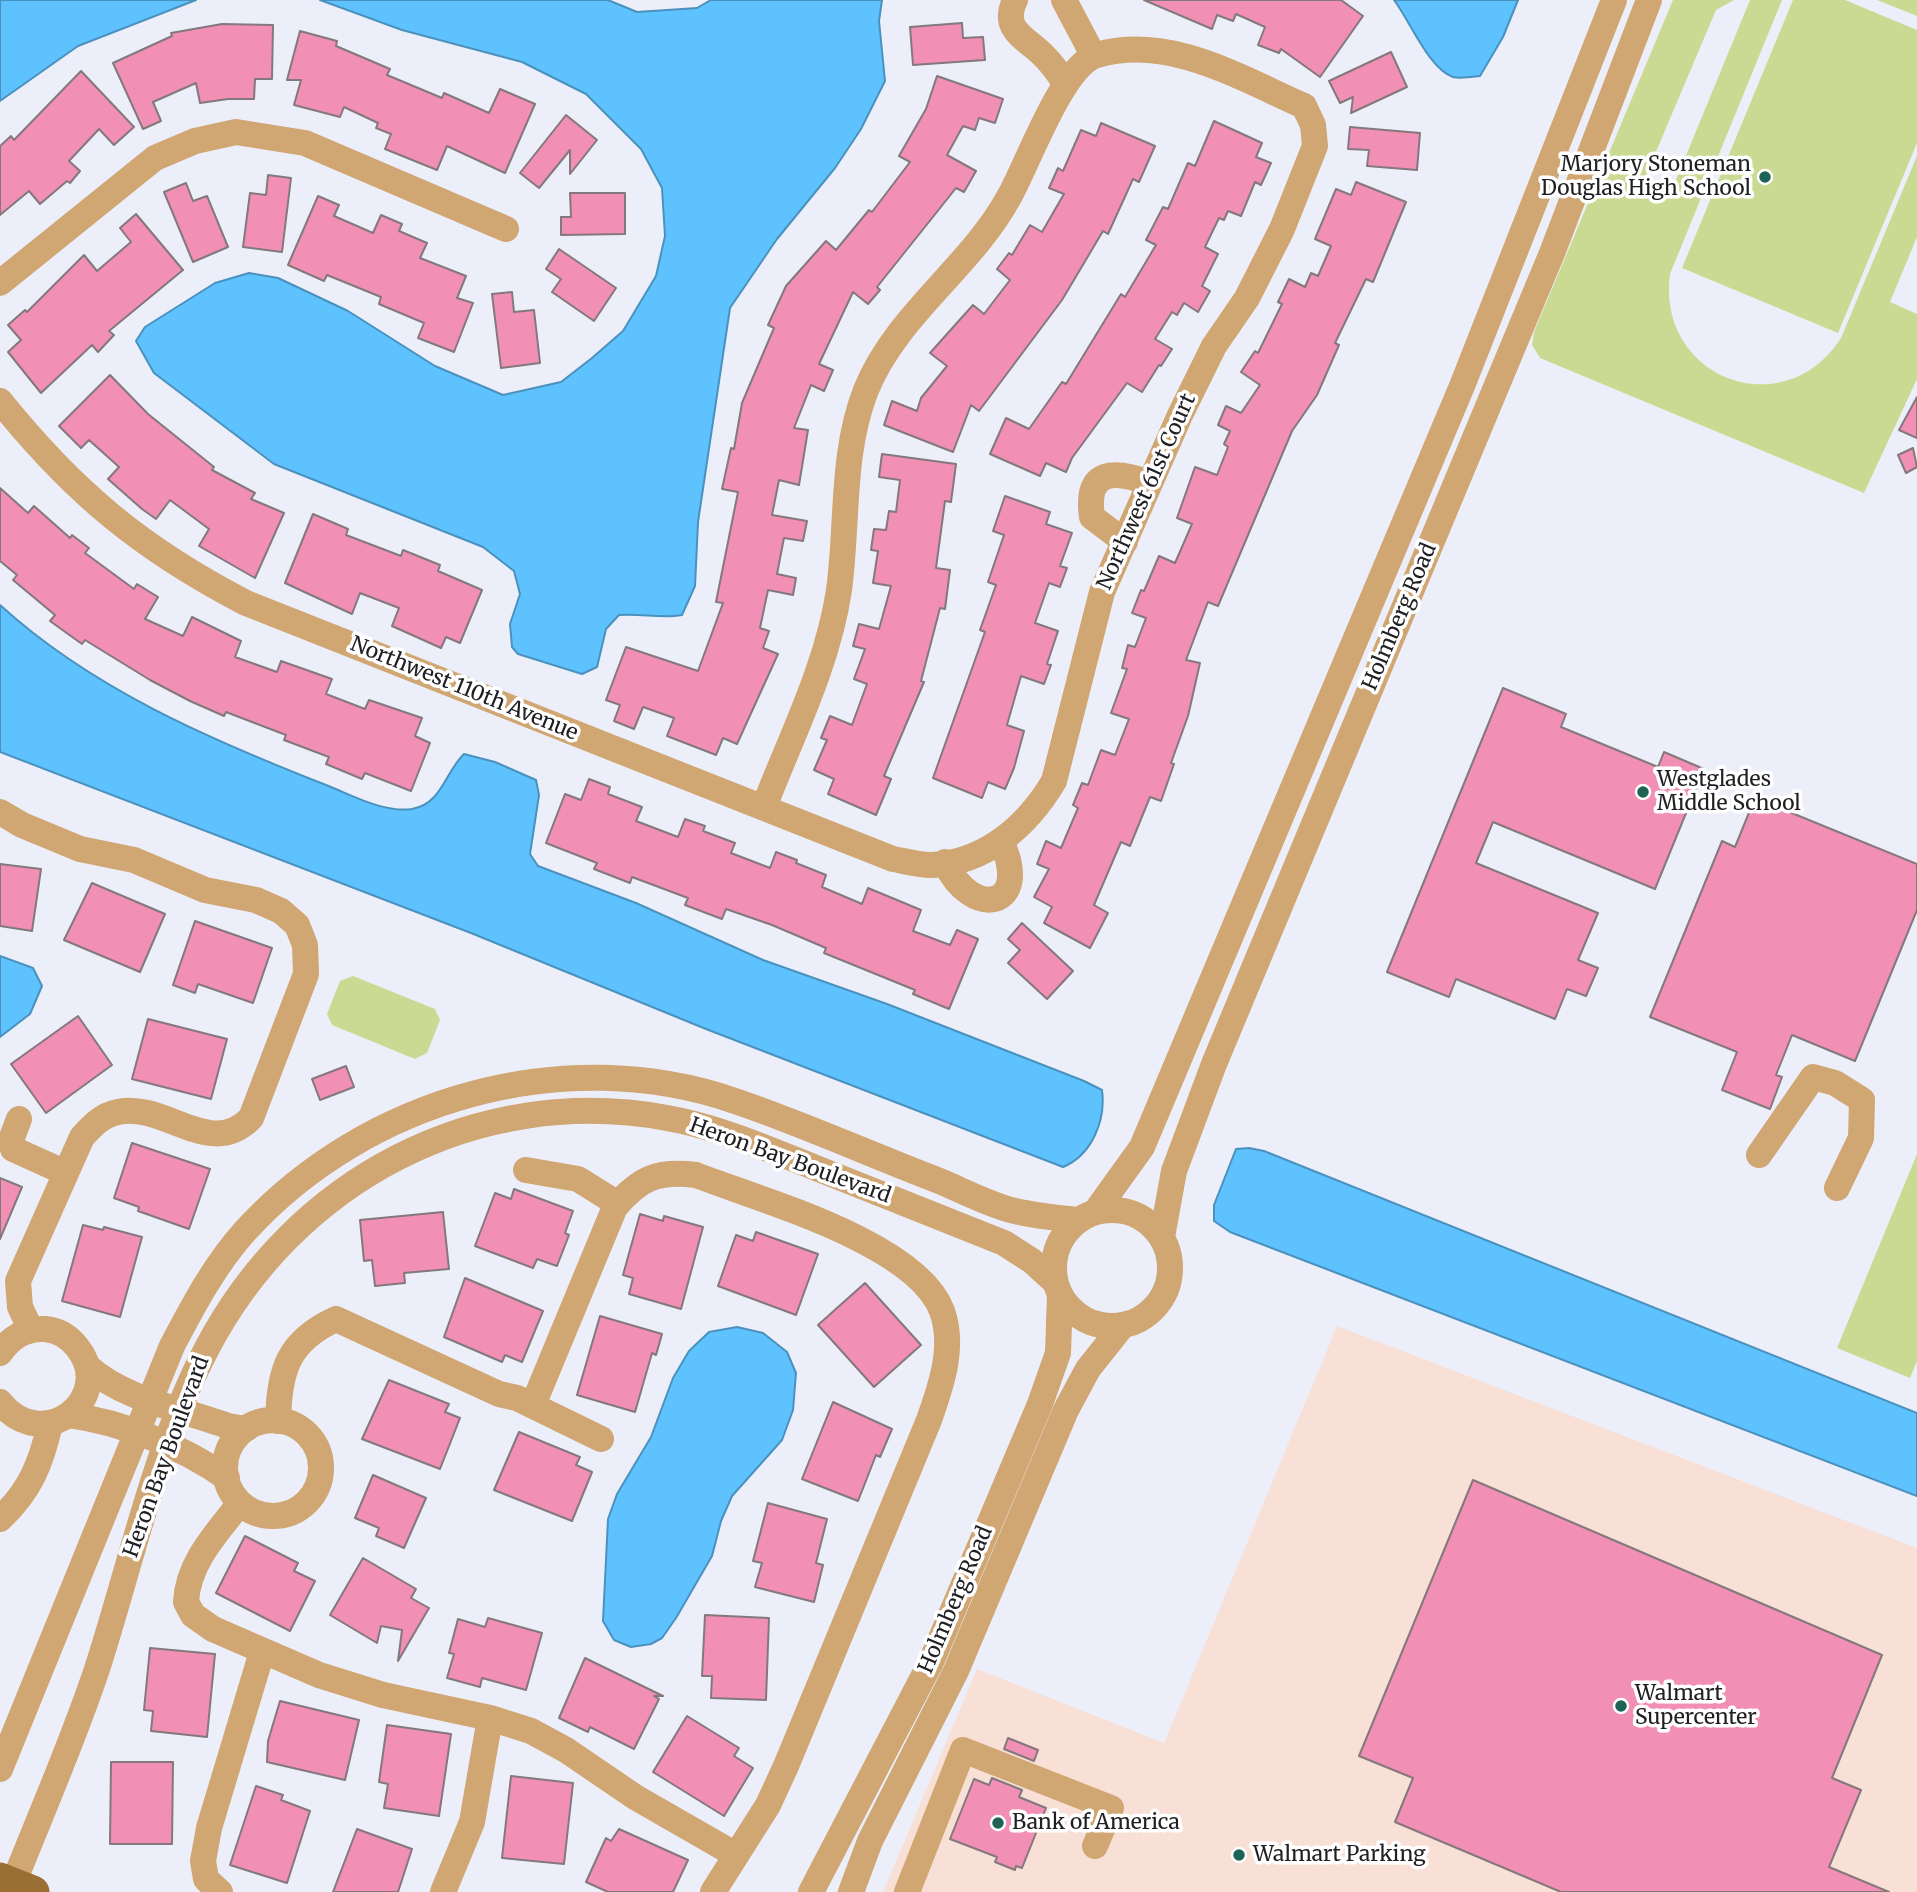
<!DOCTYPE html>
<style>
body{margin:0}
canvas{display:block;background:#eceffa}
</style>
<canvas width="1917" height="1892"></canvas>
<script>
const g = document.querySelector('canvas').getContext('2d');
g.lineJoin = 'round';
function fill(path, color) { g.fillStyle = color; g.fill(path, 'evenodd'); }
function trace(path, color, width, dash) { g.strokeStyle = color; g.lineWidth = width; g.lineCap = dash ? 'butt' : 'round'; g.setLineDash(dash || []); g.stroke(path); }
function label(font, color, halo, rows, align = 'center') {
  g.font = font + ' Merriweather,serif'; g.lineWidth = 7; g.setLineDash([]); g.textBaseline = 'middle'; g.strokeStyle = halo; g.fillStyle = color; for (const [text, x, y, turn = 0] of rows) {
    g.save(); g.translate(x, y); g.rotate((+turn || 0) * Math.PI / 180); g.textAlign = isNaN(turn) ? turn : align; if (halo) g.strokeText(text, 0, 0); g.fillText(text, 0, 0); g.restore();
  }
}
const commercial = new Path2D(`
 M 1337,1326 L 1917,1548 L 1917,1892 L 883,1892 L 977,1669 L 1164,1743 Z`);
const green = new Path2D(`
 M 1673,0 L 1734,0 L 1716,10 L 1644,180 L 1671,192 L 1750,0 L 1782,0 L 1670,274 C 1656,378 1784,427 1841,338 L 1917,156 L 1917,237 L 1890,302 L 1917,314 L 1917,379 L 1864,493 L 1540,358 L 1532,345 L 1534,332 Z
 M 1793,0 L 1845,0 L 1917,30 L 1917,143 L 1838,333 L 1682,268 Z
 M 1877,0 L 1917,0 L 1917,16 Z
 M 353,976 L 435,1009 L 440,1020 L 427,1053 L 415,1059 L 332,1025 L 327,1014 L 340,981 Z
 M 1917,1154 L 1917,1361 L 1910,1378 L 1837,1348 Z`);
const water = new Path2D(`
 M 0,0 L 196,0 L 78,46 L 0,101 Z
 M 320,0 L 608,0 L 637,12 L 697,8 L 711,0 L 882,0 L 879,21 L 885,81 L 861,129 L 835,168 L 777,239 L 730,308 L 698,522 L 695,586 L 682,615 C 661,619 641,613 619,615 L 606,629 L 597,667 L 582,674 L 518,654 L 512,647 L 510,624 L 520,594 L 514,571 L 483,547 L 274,464 L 154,373 L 136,341 L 145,327 L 215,283 L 249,273 L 278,278 L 348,311 L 435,366 L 503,395 L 561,382 L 592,358 L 623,331 L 656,276 L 665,236 L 662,188 L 641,149 L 586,94 L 522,62 L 402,30 Z
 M 1394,0 L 1518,0 L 1503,37 L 1480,76 C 1471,77 1460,79 1453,77 C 1429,69 1410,21 1394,0 Z
 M 0,605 C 92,689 211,740 326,785 C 352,795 383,813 412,809 C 442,804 445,772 464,754 L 495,762 L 536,780 L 539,795 L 530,854 L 538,866 L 636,903 L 763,960 L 887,1004 L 1084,1081 L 1102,1090 C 1106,1120 1092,1155 1063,1167 L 706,1029 L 471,933 L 0,752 Z
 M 0,956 L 33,968 L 42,986 L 30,1014 L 0,1037 Z
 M 1249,1148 L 1264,1151 L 1917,1413 L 1917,1496 L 1230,1232 L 1214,1221 L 1214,1205 L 1236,1149 Z
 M 737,1327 L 763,1333 L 787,1352 L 796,1373 L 793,1410 L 782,1440 L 732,1496 L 721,1521 L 712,1556 L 676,1618 L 662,1638 L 651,1644 L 631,1647 L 614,1640 L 603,1621 L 608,1519 L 617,1494 L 651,1437 L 673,1378 L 689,1351 L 709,1332 Z`);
const building = new Path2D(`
 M 1144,0 L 1341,0 L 1363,16 L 1320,77 L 1281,49 L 1279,53 L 1258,45 L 1265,27 L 1236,14 L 1233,21 L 1217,15 L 1212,29 Z
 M 962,23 L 963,38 L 983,37 L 985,60 L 913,65 L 910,27 Z
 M 222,24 L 273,25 L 272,79 L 255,79 L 254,99 L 228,99 L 200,103 L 196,83 L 153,102 L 161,121 L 143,129 L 113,63 L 172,36 L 171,33 Z
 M 300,31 L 337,41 L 336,46 L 390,69 L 387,75 L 442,98 L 444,93 L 489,113 L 500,89 L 535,104 L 505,173 L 447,146 L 437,170 L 385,149 L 391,134 L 376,128 L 378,123 L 344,107 L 340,117 L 294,105 L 301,80 L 287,80 Z
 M 1391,52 L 1407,87 L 1351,113 L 1353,97 L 1340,103 L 1329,81 Z
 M 81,71 L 134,127 L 114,145 L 99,129 L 69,161 L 80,171 L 70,183 L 67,181 L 40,204 L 29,191 L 0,215 L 0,146 L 11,136 L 14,140 Z
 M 937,76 L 1003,99 L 995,123 L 979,118 L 975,130 L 963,126 L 947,155 L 976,171 L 964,192 L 956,188 L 877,287 L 880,290 L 868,304 L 853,292 L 819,364 L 833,370 L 824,391 L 811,385 L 794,428 L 808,430 L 799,485 L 779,480 L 772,515 L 807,521 L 803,541 L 784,538 L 777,574 L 796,578 L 793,595 L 768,590 L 760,628 L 769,631 L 763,648 L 778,654 L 737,744 L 723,738 L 716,755 L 667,736 L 674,718 L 643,707 L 634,729 L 614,721 L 620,705 L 606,700 L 626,647 L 698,671 L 723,603 L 716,602 L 738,492 L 722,489 L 731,448 L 734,449 L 742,403 L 774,328 L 768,325 L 786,286 L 826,241 L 836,250 L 869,210 L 872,212 L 910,162 L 899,156 L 926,109 Z
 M 566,115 L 597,140 L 570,174 L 570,150 L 539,188 L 520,173 Z
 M 1214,121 L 1262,143 L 1256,157 L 1271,163 L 1261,185 L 1255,182 L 1241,216 L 1228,211 L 1224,220 L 1219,218 L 1205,247 L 1218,254 L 1202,286 L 1210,291 L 1198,312 L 1184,303 L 1177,315 L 1172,312 L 1155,339 L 1172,349 L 1161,366 L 1159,365 L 1142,392 L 1127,383 L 1072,458 L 1066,472 L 1046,463 L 1040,476 L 990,454 L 1006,418 L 1029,429 L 1062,382 L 1066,384 L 1121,294 L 1125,297 L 1156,245 L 1146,240 L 1163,207 L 1168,209 L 1188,163 L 1195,166 Z
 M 1101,123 L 1155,146 L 1139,182 L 1133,179 L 1108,234 L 1103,231 L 1062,300 L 979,411 L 971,405 L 953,452 L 884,425 L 892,401 L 917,411 L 921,398 L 947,366 L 930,353 L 973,305 L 984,314 L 1010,280 L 997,269 L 1009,253 L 1012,255 L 1030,225 L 1042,232 L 1064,194 L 1049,188 L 1058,168 L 1063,171 L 1081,130 L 1096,136 Z
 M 1350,127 L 1420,133 L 1417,170 L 1367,166 L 1369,150 L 1348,149 Z
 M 268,175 L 291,178 L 282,252 L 243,247 L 250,193 L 266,195 Z
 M 1356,182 L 1406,202 L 1373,282 L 1366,279 L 1335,343 L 1339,345 L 1317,395 L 1292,431 L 1218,606 L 1208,602 L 1186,660 L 1200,663 L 1188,716 L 1171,763 L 1174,764 L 1161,801 L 1150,797 L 1130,846 L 1121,842 L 1094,905 L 1108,913 L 1090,948 L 1044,923 L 1052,907 L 1034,897 L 1049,869 L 1037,864 L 1046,841 L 1061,848 L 1078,808 L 1073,805 L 1082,783 L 1088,785 L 1101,750 L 1115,755 L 1129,719 L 1111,713 L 1127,669 L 1122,668 L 1128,645 L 1135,647 L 1146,618 L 1132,613 L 1141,590 L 1144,591 L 1159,556 L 1175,563 L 1192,524 L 1177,518 L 1195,467 L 1217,475 L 1228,447 L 1224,444 L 1230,431 L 1218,425 L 1226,406 L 1241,413 L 1260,385 L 1241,372 L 1255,351 L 1258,353 L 1282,304 L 1278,302 L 1289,279 L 1305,287 L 1311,273 L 1318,276 L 1331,246 L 1315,239 L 1336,189 L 1351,195 Z
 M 186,183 L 193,201 L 207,196 L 228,247 L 193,262 L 164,192 Z
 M 570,193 L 625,193 L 625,234 L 561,235 L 561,217 L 571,217 Z
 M 318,196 L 339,205 L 334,216 L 373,233 L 381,215 L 402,224 L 399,231 L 427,243 L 420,258 L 466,276 L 457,298 L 473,303 L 454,352 L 418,338 L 424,323 L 379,304 L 381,297 L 327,275 L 324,281 L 288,265 Z
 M 136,214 L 183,270 L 109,331 L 114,335 L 98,352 L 92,345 L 41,393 L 8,352 L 21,340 L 8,325 L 25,310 L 27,312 L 84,255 L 97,271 L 131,242 L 120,228 Z
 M 559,249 L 616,288 L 594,321 L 552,292 L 561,279 L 546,269 Z
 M 512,292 L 514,312 L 534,310 L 540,363 L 501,368 L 492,294 Z
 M 110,375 L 148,414 L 214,467 L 212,470 L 255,493 L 251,499 L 284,513 L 255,578 L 199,546 L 209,529 L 170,500 L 156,519 L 142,509 L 108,479 L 119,467 L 89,440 L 81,448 L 59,426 Z
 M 1917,397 L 1917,438 L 1899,430 Z
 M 1913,448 L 1917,467 L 1906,473 L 1898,455 Z
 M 882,454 L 956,464 L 951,502 L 945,501 L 936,568 L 950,570 L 945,609 L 940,608 L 921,681 L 924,682 L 884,776 L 891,779 L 876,815 L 828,794 L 834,779 L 814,770 L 827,740 L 821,738 L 830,716 L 852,725 L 867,684 L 854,679 L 865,649 L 853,646 L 859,624 L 879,629 L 891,586 L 873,583 L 878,551 L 871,550 L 874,529 L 886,530 L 889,511 L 896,512 L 900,480 L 879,477 Z
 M 0,488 L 28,513 L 34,506 L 70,538 L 72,535 L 89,548 L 85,553 L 134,589 L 137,584 L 158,597 L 145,619 L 183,636 L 192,617 L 241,641 L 235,657 L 277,672 L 281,661 L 332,679 L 326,694 L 365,709 L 369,700 L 422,718 L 415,736 L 430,743 L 411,791 L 365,773 L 362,779 L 326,764 L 329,757 L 284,740 L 286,735 L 226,712 L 224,716 L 190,701 L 150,680 L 85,640 L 82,644 L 50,621 L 55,615 L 13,580 L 17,575 L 0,561 Z
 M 1005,496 L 1050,512 L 1046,524 L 1072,533 L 1060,566 L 1067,568 L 1060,587 L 1049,583 L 1035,623 L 1058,631 L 1047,664 L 1051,665 L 1044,684 L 1021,676 L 1007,725 L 1024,731 L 1014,768 L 1005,789 L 988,782 L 982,798 L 933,778 L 985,632 L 980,630 L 996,585 L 988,582 L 1004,535 L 993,531 Z
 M 313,514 L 348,529 L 346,535 L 401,556 L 403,550 L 440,565 L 438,571 L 482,590 L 460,643 L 446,637 L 441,648 L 392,626 L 399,608 L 360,593 L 352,614 L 285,583 Z
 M 1503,688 L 1566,714 L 1561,727 L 1658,767 L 1664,752 L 1704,769 L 1655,889 L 1493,822 L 1476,863 L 1598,913 L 1578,960 L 1598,968 L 1586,996 L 1567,989 L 1555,1019 L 1456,979 L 1449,997 L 1387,972 Z
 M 589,779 L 610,787 L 608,794 L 642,807 L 636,821 L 678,837 L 685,819 L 705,826 L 703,831 L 735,843 L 731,853 L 770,868 L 776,852 L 797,860 L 796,863 L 826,875 L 822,887 L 862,904 L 868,888 L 921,910 L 913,931 L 950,945 L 957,930 L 978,939 L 949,1009 L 913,994 L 915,990 L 824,953 L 826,948 L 772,925 L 726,909 L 722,919 L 685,905 L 688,898 L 632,877 L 630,883 L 594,869 L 597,863 L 546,843 L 565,794 L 581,800 Z
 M 1755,798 L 1917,864 L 1917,910 L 1855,1061 L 1792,1035 L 1776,1075 L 1782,1077 L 1770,1109 L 1722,1090 L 1737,1052 L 1650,1017 L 1722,841 L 1735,847 Z
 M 0,864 L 41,869 L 32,931 L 0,926 Z
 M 92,883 L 165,914 L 140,972 L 64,940 Z
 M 195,921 L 272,948 L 253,1003 L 198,984 L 195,993 L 173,985 Z
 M 1022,923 L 1073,971 L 1047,999 L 1008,963 L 1020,950 L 1008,939 Z
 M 78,1016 L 112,1065 L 46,1113 L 11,1064 Z
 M 148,1019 L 227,1039 L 211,1099 L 132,1079 Z
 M 346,1066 L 354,1087 L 320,1100 L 312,1079 Z
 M 132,1143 L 210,1169 L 189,1229 L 138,1211 L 139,1207 L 114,1198 Z
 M 0,1178 L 22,1187 L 0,1239 Z
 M 514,1189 L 573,1211 L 565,1233 L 569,1235 L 557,1266 L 537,1259 L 533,1268 L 475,1246 L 495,1193 L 511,1199 Z
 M 443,1212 L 449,1269 L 404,1273 L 405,1283 L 375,1286 L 372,1260 L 364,1261 L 360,1220 Z
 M 640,1214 L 663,1221 L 664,1216 L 703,1227 L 681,1309 L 629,1294 L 633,1278 L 623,1275 Z
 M 83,1225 L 103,1230 L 104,1227 L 142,1237 L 120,1317 L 62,1301 Z
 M 756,1232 L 818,1254 L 796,1315 L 718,1286 L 736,1235 L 753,1241 Z
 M 465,1278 L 543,1311 L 522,1362 L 505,1355 L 502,1362 L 444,1337 Z
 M 865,1283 L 921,1345 L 874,1387 L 818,1325 Z
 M 600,1316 L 662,1334 L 656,1355 L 652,1353 L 635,1412 L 577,1395 Z
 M 389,1380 L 449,1404 L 445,1412 L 460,1418 L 440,1469 L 362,1439 Z
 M 833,1402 L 892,1429 L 880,1457 L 876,1455 L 858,1501 L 802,1479 Z
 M 519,1432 L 580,1457 L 576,1465 L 592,1472 L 572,1521 L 494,1490 Z
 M 373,1475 L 426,1498 L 404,1548 L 376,1536 L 379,1528 L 355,1518 Z
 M 1473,1480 L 1882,1655 L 1832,1778 L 1861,1790 L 1829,1867 L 1889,1892 L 1561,1892 L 1395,1822 L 1413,1778 L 1359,1756 Z
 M 768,1503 L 827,1519 L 816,1563 L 823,1565 L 814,1602 L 755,1587 L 762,1563 L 753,1561 Z
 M 245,1536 L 298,1563 L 294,1571 L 315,1581 L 290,1631 L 216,1593 Z
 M 363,1558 L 416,1589 L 411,1598 L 429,1608 L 398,1661 L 402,1630 L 381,1626 L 377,1643 L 330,1615 Z
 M 705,1615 L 769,1618 L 766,1700 L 711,1698 L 712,1676 L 702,1676 Z
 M 488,1618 L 542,1633 L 526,1690 L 482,1678 L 480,1687 L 447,1678 L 454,1654 L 449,1653 L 458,1619 L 485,1627 Z
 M 150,1648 L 215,1654 L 207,1737 L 151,1731 L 153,1711 L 144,1710 Z
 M 585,1658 L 663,1696 L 654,1696 L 659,1699 L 634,1749 L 590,1727 L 588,1732 L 559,1718 Z
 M 280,1701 L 359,1720 L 345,1780 L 267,1762 L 268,1741 Z
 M 687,1716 L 739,1748 L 734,1756 L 753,1768 L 724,1816 L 653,1772 Z
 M 387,1725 L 451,1734 L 439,1816 L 384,1808 L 388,1784 L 379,1782 Z
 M 1008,1738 L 1038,1750 L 1034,1761 L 1004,1749 Z
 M 111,1762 L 173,1762 L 172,1844 L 110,1844 Z
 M 511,1776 L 573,1783 L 564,1864 L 502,1858 Z
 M 992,1778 L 1022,1790 L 1019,1797 L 1046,1808 L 1022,1868 L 1016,1866 L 1015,1870 L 995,1862 L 997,1857 L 950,1839 L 974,1779 L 989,1785 Z
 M 256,1786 L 283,1795 L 281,1800 L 310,1811 L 287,1883 L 230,1865 Z
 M 357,1829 L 412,1849 L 398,1892 L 333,1892 Z
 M 619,1829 L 688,1860 L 673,1892 L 608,1892 L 586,1882 L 606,1838 L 611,1841 Z`);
const minor = new Path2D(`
 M 1015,0 C 1001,30 1025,37 1043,55 C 1051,63 1058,72 1064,82
 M 1064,0 L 1093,55
 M 0,283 L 155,158 L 195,141 L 236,132 L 305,143 L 506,229
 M 0,401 C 74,493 142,549 246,603 L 893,859 C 905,861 919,865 931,865 C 986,863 1028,825 1054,781 L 1102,592 L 1180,415 L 1214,346 L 1247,298 L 1282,229 L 1315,146 L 1313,125 L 1304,106 C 1240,78 1169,34 1097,55 C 1062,65 1028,164 1009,197 C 971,267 896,315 866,390 C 841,453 848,524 839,590 C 828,665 791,737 764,807
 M 1125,542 L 1092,517 C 1085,468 1115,470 1150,483
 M 0,812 L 22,825 L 80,849 L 134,860 L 205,890 L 256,900 L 281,911 L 297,925 L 305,945 L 306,974 L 251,1118 C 210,1160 166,1102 118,1112 C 102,1115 92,1126 82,1137 L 18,1281 L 20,1307 L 31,1330
 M 945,862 C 972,921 1033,908 1001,841
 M 19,1119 L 11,1140 L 13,1149 L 66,1173
 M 1759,1155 L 1813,1077 L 1835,1083 L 1862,1100 L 1861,1138 L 1837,1188
 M 526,1170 L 578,1179 L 618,1204
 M1054 1268a58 58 0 1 1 116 0a58 58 0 1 1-116 0Z
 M 1096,1211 L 1142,1147 L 1462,386 L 1614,0
 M 1162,1237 L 1174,1171 L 1214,1064 L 1552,253 L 1649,0
 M 0,1353 C 10,1338 26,1328 45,1329 C 58,1330 69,1337 77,1347 C 117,1396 44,1457 0,1402
 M 88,1367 C 125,1400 182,1409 228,1426 L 246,1429
 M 533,1405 L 615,1207 C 640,1178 658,1170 696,1175 C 760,1200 917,1243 942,1311 C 955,1347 941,1386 929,1420 L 786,1766 L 768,1805 L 713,1892
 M 69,1415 C 122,1422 183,1447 227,1478
 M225 1468a48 48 0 1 1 96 0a48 48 0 1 1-96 0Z
 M 278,1421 C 279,1370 288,1341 336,1319 L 499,1394 L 517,1398 L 601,1439
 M 240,1503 C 217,1533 188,1562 186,1602 L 193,1615 L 213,1629 L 319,1675 L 383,1695 L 490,1718 L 531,1731 L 566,1750 L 635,1797 L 736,1855
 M 0,1519 C 30,1491 41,1464 50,1424
 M 0,1769 L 172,1346 C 193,1306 215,1264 246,1230 C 366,1099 564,1042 735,1101 C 803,1124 869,1154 937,1180 C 962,1190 989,1205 1015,1211 C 1036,1216 1057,1218 1078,1220
 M 10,1892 C 39,1818 72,1744 97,1669 C 131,1564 155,1448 206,1350 C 294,1180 477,1083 667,1118 C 719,1127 768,1149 816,1168 C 879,1193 942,1218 1004,1243 L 1032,1261 L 1056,1283
 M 220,1892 L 206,1879 L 203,1861 L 209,1828 L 262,1652
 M 443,1892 L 472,1822 L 490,1718
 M 811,1892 L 931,1662 L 1040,1404 L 1058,1353 L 1060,1294
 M 851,1892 L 870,1841 L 956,1671 L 1066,1410 L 1088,1369 L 1123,1325
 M 907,1892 L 963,1750 L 1111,1808 L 1095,1846`);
const major = new Path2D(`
 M 0,1879 L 33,1892`);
const markers = [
 [1765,177,7,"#1e6356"],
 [1643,792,7,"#1e6356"],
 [1621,1706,7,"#1e6356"],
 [998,1823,7,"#1e6356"],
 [1239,1855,7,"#1e6356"]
];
const poiNames = [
 ["Marjory Stoneman",1751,165,"right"],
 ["Douglas High School",1751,189,"right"],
 ["Westglades",1657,780],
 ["Middle School",1657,804],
 ["Walmart",1635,1694],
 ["Supercenter",1635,1718],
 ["Bank of America",1012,1823],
 ["Walmart Parking",1253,1855]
];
const streetNames = [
 ["Northwest 61st Court",1147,492,-66],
 ["Holmberg Road",1400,617,-67],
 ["Northwest 110th Avenue",464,689,22],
 ["Heron Bay Boulevard",790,1161,20],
 ["Heron Bay Boulevard",167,1457,-70],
 ["Holmberg Road",956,1600,-67]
];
fill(commercial, '#f8e0d6');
fill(green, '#cada93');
fill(water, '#5ec2fe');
trace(water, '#4b91bd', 2);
fill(building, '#f28fb5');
trace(building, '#83787b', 2);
trace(minor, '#d0a673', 26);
trace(major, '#9b6e33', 33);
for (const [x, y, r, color] of markers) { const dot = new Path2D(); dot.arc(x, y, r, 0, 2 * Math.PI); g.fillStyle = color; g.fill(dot); trace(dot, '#fff', 2.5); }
label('21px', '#202024', '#fff', poiNames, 'left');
label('21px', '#202024', '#fff', streetNames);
</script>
